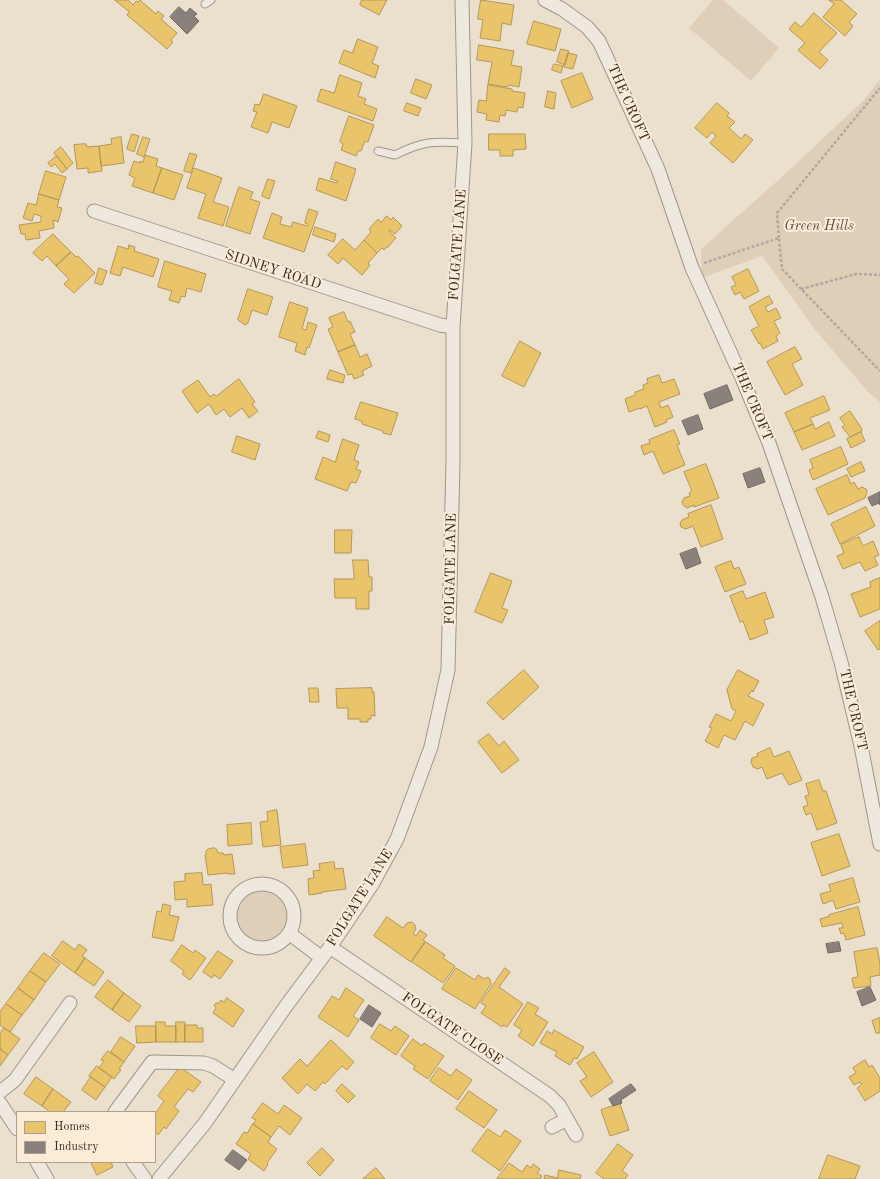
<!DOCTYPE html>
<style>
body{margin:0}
#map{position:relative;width:880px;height:1179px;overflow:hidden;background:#ebdfce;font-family:"Old Standard TT",serif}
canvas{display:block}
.legend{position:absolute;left:16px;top:1111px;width:140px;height:52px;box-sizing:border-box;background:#faecd7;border:1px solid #aca090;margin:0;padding:5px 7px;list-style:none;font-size:12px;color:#382d25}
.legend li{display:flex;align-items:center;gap:8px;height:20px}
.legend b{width:20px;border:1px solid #aca090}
</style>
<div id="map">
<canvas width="880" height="1179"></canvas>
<ul class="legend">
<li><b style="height:11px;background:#e9c46a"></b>Homes</li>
<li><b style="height:11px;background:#8a817c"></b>Industry</li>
</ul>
</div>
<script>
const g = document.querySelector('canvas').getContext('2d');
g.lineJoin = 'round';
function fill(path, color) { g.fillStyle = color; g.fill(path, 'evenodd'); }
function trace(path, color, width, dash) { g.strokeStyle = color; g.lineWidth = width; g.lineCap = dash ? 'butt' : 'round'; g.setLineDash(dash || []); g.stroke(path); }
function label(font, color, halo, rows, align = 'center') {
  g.font = font + ' "Old Standard TT",serif'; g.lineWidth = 4; g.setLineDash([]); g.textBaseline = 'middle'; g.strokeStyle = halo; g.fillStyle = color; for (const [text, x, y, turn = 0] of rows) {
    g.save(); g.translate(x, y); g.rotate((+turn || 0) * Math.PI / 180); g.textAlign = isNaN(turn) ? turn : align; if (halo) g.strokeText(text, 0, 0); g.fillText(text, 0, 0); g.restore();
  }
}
const green = new Path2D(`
 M 713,0 L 723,0 L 779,48 L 751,81 L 689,28 Z
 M 880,79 L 880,402 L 868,392 L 813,327 L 762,256 L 701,278 L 701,249 L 785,174 L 863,101 Z
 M236 916a26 26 0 1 1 52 0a26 26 0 1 1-52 0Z`);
const homes = new Path2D(`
 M 115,0 L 128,0 L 133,5 L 136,1 L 138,2 L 140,0 L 156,14 L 158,11 L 164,16 L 161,19 L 177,33 L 171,40 L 173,42 L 167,49 L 127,15 L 129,12 Z
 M 362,0 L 387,0 L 379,15 L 360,5 Z
 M 481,0 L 514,5 L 511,25 L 502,23 L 500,41 L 480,38 L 483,20 L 478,19 Z
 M 829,0 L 841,0 L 857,14 L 849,22 L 853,26 L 845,36 L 823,17 L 834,4 Z
 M 814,13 L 837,33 L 819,52 L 828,60 L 820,69 L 798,50 L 805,43 L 789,29 L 795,22 L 801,27 Z
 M 534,21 L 561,29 L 555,51 L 527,44 Z
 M 358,39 L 378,47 L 372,63 L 379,66 L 375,78 L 339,63 L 344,50 L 352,53 Z
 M 479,45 L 514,51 L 511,65 L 522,67 L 519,87 L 509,85 L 508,87 L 488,84 L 492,62 L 477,60 Z
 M 561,49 L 569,51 L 565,65 L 557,62 Z
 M 568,53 L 577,55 L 573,69 L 564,67 Z
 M 554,64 L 563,66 L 561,73 L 552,70 Z
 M 582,73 L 593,99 L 572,108 L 561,81 Z
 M 340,75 L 362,83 L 358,96 L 366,99 L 364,104 L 377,109 L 373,121 L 317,101 L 321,89 L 334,93 Z
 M 416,79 L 432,85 L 426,99 L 411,93 Z
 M 488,85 L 512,89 L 512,91 L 525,93 L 523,108 L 518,107 L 517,112 L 506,110 L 505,116 L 500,115 L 499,122 L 486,120 L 487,114 L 477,112 L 479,100 L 486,101 Z
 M 548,91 L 556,93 L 554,109 L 545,107 Z
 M 264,94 L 297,106 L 289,128 L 272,122 L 268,133 L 251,127 L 257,112 L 253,111 L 255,104 L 259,105 Z
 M 407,103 L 421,108 L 418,116 L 404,111 Z
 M 717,103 L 729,113 L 727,116 L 735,122 L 729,128 L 741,139 L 745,134 L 753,140 L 733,163 L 710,143 L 716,136 L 712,132 L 707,138 L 695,128 Z
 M 349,116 L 374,125 L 368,142 L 365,141 L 361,151 L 358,151 L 356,156 L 341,150 L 343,144 L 340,142 Z
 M 132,134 L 139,136 L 134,152 L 127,149 Z
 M 489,134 L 525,134 L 526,149 L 513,150 L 513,156 L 500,156 L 500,150 L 489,150 Z
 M 121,137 L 124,163 L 101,166 L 99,146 L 112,144 L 111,139 Z
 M 143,137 L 150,139 L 144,157 L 137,154 Z
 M 86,144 L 87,147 L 99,146 L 102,171 L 88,173 L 88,168 L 77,169 L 74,145 Z
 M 61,147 L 73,163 L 67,169 L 54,153 Z
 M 190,153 L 197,155 L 191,173 L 184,171 Z
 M 145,155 L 158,159 L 156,166 L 162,168 L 153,193 L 132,186 L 135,178 L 129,175 L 134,161 L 140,163 L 140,161 L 143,162 Z
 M 57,156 L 67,169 L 62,173 L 55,164 L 51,167 L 48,163 Z
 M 336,162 L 356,169 L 346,201 L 316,190 L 319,178 L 337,183 L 338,181 L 331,179 Z
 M 162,168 L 183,175 L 174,200 L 153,193 Z
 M 194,168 L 222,178 L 213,202 L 229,207 L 223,226 L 198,218 L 206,194 L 187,188 Z
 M 46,171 L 66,177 L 59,200 L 39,194 Z
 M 268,179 L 275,181 L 269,199 L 262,196 Z
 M 239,187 L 253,192 L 250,199 L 260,202 L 250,234 L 226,226 Z
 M 39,194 L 59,200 L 57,207 L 62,208 L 58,222 L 53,220 L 54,228 L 39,231 L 40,238 L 26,240 L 25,234 L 21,234 L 19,225 L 41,222 L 41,216 L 34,214 L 32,221 L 23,218 L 28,203 L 36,205 Z
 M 309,209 L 318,212 L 304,252 L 263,238 L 272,213 L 282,217 L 280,224 L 291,227 L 293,222 L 307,226 L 308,224 L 305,223 Z
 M 387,216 L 391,220 L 393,217 L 402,226 L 395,234 L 390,230 L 389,231 L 396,238 L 387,248 L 387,247 L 384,250 L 382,248 L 377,253 L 364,240 L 371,232 L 369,229 L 378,219 L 381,222 Z
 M 315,227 L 336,234 L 334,242 L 313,235 Z
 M 53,234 L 71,252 L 56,266 L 47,256 L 42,261 L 33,253 Z
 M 343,239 L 355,250 L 364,240 L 377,253 L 368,263 L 370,265 L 362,275 L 343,258 L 338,264 L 328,255 Z
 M 129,245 L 135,247 L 134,251 L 159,259 L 153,277 L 123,267 L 120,276 L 110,273 L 118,246 L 128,249 Z
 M 71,252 L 76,257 L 78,256 L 95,273 L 74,293 L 64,284 L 69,279 L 56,266 Z
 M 165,261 L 206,274 L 201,292 L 187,288 L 185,297 L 181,296 L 179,303 L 169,300 L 172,291 L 158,287 Z
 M 99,268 L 107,271 L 102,285 L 95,283 Z
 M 748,269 L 759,291 L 744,299 L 740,292 L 735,295 L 731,287 L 736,285 L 732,277 Z
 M 248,289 L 273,297 L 267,315 L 252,310 L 248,323 L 245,325 L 238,320 Z
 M 769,296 L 773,303 L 765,307 L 768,312 L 776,308 L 781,318 L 774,321 L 780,333 L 776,336 L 778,341 L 763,349 L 760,343 L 759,344 L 751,330 L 759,326 L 749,307 Z
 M 290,302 L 308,308 L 302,329 L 306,330 L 308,322 L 317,325 L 309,348 L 307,347 L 305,355 L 295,351 L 297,343 L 279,337 Z
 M 344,312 L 348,322 L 350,321 L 355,332 L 350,334 L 355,345 L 338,352 L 328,329 L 333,327 L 329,318 Z
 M 520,341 L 541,353 L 524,387 L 502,376 Z
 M 355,345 L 360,357 L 367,354 L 372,366 L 362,371 L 364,375 L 354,379 L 352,374 L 348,375 L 338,352 Z
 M 795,347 L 802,359 L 792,364 L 803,385 L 785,395 L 767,362 Z
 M 330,370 L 345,375 L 343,383 L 327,379 Z
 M 659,375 L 662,383 L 674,379 L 680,394 L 659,402 L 661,408 L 668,405 L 673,417 L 666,420 L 667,422 L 655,427 L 647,406 L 640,409 L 640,408 L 629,412 L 625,399 L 635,395 L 635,392 L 644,389 L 643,385 L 648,383 L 647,379 Z
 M 239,379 L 255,402 L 252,404 L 258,411 L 249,418 L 242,408 L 230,417 L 224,409 L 216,415 L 209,404 L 197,413 L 182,391 L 198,380 L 210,397 L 214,394 L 216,396 Z
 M 824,396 L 830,410 L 810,418 L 813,424 L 794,432 L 785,413 Z
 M 361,402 L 398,413 L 391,435 L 383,433 L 383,431 L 362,424 L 362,421 L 355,419 Z
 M 850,411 L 862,429 L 861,432 L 850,437 L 842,427 L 845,425 L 840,418 Z
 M 829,422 L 835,436 L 802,450 L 794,432 L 813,424 L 815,429 Z
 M 674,430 L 680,444 L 677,445 L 685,465 L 663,474 L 653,451 L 644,455 L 641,446 L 650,443 L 649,440 Z
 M 319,431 L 330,435 L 328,442 L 316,438 Z
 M 861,432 L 865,441 L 851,448 L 847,439 Z
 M 237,436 L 260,444 L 255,460 L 232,452 Z
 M 343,439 L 359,445 L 354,460 L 359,462 L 356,469 L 361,471 L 356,483 L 351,482 L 347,491 L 315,479 L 323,457 L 335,462 Z
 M 841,447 L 848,464 L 813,480 L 809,470 L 813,468 L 810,460 Z
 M 861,462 L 865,471 L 851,477 L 847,469 Z
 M 706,464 L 719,498 L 694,507 L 694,505 L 687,508 L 683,505 L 682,502 L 684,498 L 690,496 L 689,493 L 692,491 L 684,472 Z
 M 847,475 L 851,484 L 854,482 L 858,489 L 862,487 L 866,489 L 867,492 L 865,498 L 828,515 L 816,489 Z
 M 711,505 L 723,539 L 701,547 L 693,526 L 686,529 L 681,527 L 680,523 L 682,520 L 689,517 L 688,514 Z
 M 866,507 L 875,526 L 840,544 L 831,524 Z
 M 335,530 L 352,530 L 351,553 L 335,553 Z
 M 859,537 L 863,546 L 873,541 L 879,555 L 874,557 L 878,565 L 865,571 L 860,562 L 843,569 L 837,556 L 844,553 L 841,545 Z
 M 353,560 L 368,560 L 369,577 L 372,577 L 372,591 L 369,591 L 369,609 L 356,609 L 356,598 L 335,598 L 334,579 L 354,579 Z
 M 731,561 L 734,569 L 739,567 L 746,584 L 725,592 L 715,567 Z
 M 491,573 L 512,581 L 502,608 L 508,610 L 502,623 L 475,612 Z
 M 880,578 L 880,609 L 860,617 L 851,594 L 871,587 L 870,582 Z
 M 743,591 L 746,599 L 765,592 L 774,617 L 764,620 L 768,633 L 750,640 L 743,621 L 740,622 L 730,596 Z
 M 880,621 L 880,649 L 878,650 L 865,631 Z
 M 524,670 L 539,687 L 503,720 L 487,703 Z
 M 738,670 L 759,681 L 753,692 L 752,690 L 748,696 L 764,704 L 753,726 L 745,721 L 735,740 L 724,735 L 718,748 L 705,741 L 712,728 L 709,727 L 716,714 L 731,721 L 736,711 L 732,709 L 727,690 Z
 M 309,688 L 318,688 L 319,702 L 310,702 Z
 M 372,688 L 372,692 L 374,692 L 375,716 L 371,715 L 371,719 L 368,719 L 368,722 L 360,722 L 360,719 L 348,719 L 348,708 L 337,708 L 336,689 Z
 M 489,734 L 499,746 L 504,741 L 519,760 L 502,773 L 478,742 Z
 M 770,748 L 774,757 L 789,751 L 802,780 L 789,785 L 782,773 L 767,779 L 762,767 L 758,769 L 753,767 L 751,762 L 752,758 L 758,756 L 757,754 Z
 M 819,780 L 823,791 L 826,791 L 837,823 L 817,830 L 811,813 L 806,815 L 803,807 L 808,805 L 805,796 L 809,795 L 806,784 Z
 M 277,810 L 281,845 L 263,847 L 260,822 L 268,821 L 267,812 Z
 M 251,823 L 252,844 L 228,846 L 227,825 Z
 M 839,834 L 850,866 L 822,876 L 811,843 Z
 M 305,844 L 308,865 L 283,868 L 280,847 Z
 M 215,848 L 217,850 L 218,853 L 223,853 L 224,855 L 232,854 L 235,874 L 228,874 L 228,873 L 208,875 L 205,855 L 206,855 L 206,851 L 208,849 Z
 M 334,862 L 335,869 L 343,868 L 346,889 L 322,892 L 322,893 L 309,895 L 308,879 L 314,878 L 313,871 L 320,870 L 319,864 Z
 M 202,873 L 203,885 L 211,884 L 213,905 L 187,907 L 187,899 L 175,900 L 174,882 L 185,881 L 185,874 Z
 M 853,878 L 860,902 L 836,909 L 833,900 L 823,904 L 820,894 L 831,891 L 829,885 Z
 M 163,904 L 171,906 L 169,915 L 179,917 L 173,941 L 152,937 L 157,911 L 161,912 Z
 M 858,907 L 865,935 L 846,940 L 844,933 L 841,934 L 839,928 L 843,928 L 842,923 L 822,927 L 820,919 L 830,916 L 829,915 Z
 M 387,917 L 403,928 L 407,923 L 412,922 L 415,925 L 416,929 L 413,934 L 416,936 L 420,930 L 427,935 L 423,940 L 425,941 L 411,962 L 374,936 Z
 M 63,941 L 75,950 L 79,944 L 87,950 L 82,956 L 85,958 L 75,973 L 52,956 Z
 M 426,942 L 445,955 L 443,958 L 455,966 L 443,983 L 412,962 Z
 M 182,945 L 193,953 L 195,950 L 206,958 L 190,980 L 182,974 L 184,971 L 171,961 Z
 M 877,948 L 880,963 L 880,975 L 870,977 L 871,986 L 854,988 L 852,978 L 858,977 L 854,952 Z
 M 218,951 L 233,961 L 220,979 L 214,975 L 212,978 L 203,972 Z
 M 44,953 L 60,964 L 46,982 L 30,971 Z
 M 85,958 L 104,972 L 94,986 L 75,973 Z
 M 456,968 L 475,980 L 478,975 L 484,979 L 488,977 L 490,979 L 491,984 L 475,1009 L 442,989 Z
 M 505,968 L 510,972 L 499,987 L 523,1004 L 507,1027 L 503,1025 L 502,1027 L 481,1013 L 486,1006 L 481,1003 Z
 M 30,971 L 46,982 L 34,1000 L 18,988 Z
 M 108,980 L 124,993 L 112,1010 L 95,997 Z
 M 18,988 L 34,1000 L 22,1015 L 6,1004 Z
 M 346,988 L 364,1000 L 353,1016 L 359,1020 L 348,1037 L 318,1017 L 332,996 L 339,1000 Z
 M 124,993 L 141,1006 L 129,1022 L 112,1010 Z
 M 227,998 L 244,1010 L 233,1027 L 213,1013 L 216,1008 L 214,1005 L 216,1003 L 219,1003 L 221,1000 L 224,1002 Z
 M 528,1002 L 539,1008 L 535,1014 L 548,1022 L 533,1046 L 518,1036 L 522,1030 L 514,1025 Z
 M 6,1004 L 22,1015 L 10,1032 L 0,1025 L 0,1012 Z
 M 880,1018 L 880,1033 L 876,1033 L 872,1021 Z
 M 156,1022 L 165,1022 L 165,1026 L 176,1026 L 176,1042 L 156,1042 Z
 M 176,1022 L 185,1022 L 185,1042 L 176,1042 Z
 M 380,1024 L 391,1031 L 395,1026 L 409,1036 L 396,1055 L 371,1038 Z
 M 185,1025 L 197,1025 L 197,1028 L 203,1028 L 203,1042 L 185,1042 Z
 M 136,1026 L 156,1026 L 156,1042 L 137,1043 Z
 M 4,1028 L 20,1039 L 8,1055 L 0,1049 L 0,1034 Z
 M 554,1030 L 584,1047 L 577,1059 L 574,1058 L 570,1065 L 555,1056 L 557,1052 L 540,1043 L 547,1031 L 552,1034 Z
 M 121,1037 L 135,1046 L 124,1062 L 111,1052 Z
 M 413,1039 L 422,1046 L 424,1043 L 444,1056 L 428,1079 L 413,1069 L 415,1066 L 401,1056 Z
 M 331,1040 L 354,1062 L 347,1070 L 342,1066 L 325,1084 L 323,1082 L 315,1091 L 307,1084 L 298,1094 L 282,1078 L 300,1059 L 307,1066 Z
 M 0,1049 L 8,1055 L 0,1066 Z
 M 108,1051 L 124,1062 L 119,1069 L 121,1070 L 114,1079 L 99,1068 L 104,1061 L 101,1060 Z
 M 594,1052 L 613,1082 L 591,1097 L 580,1081 L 587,1077 L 577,1063 Z
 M 865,1060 L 869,1067 L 872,1065 L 880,1078 L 880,1091 L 865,1101 L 857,1088 L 862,1084 L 860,1082 L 854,1085 L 849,1077 L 856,1073 L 853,1068 Z
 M 97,1066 L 112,1077 L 105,1087 L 89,1076 Z
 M 180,1067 L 201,1082 L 193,1092 L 188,1089 L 174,1107 L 179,1111 L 166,1129 L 164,1127 L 158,1135 L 155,1132 L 155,1114 L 164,1101 L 158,1096 Z
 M 439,1068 L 451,1076 L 456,1069 L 472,1080 L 458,1100 L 430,1081 Z
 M 36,1077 L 53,1089 L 42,1106 L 24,1094 Z
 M 91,1077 L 105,1087 L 96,1100 L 82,1090 Z
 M 342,1084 L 355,1096 L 348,1103 L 336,1091 Z
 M 53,1089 L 71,1102 L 63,1112 L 50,1112 L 42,1106 Z
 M 469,1091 L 497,1110 L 484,1128 L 456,1109 Z
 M 263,1103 L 278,1114 L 284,1105 L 302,1118 L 290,1135 L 279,1126 L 271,1137 L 253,1124 L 256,1120 L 252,1118 Z
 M 620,1104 L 629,1130 L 610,1136 L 601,1110 Z
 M 253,1124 L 271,1137 L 268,1142 L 277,1149 L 267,1163 L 268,1164 L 264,1171 L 248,1159 L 251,1154 L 236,1144 L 244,1132 L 247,1133 Z
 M 488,1129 L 500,1137 L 505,1130 L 521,1141 L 500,1171 L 472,1151 Z
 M 618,1144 L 633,1155 L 622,1171 L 628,1175 L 625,1179 L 604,1179 L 596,1173 Z
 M 322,1148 L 334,1160 L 320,1176 L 307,1163 Z
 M 828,1155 L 860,1166 L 855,1179 L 819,1179 Z
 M 91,1162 L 111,1162 L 113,1167 L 97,1175 Z
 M 509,1163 L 522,1172 L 527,1165 L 531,1168 L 533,1164 L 540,1169 L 537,1173 L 542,1176 L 540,1179 L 497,1179 Z
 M 376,1168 L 385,1179 L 363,1179 Z
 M 559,1170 L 581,1175 L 580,1179 L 544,1179 L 545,1175 L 557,1178 Z`);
const industry = new Path2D(`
 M 179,7 L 186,13 L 190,8 L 197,14 L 194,16 L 199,21 L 187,34 L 170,17 Z
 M 727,385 L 733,400 L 710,409 L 704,394 Z
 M 698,415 L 703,429 L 688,435 L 682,421 Z
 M 760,468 L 765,482 L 748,488 L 743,474 Z
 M 880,492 L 880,505 L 879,503 L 872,506 L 868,498 Z
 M 696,548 L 701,563 L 686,569 L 680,554 Z
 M 839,942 L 841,951 L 828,953 L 826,944 Z
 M 870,987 L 876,1000 L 862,1006 L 857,992 Z
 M 369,1005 L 381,1013 L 372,1027 L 360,1019 Z
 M 631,1084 L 636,1090 L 621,1100 L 622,1103 L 613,1106 L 609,1099 Z
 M 233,1150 L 247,1160 L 239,1170 L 225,1160 Z`);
const path = new Path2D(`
 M 779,238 L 777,213 L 880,88
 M 704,263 L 779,238 L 782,269 L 880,371
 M 801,289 L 856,274 L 880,275`);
const lane = new Path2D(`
 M 205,4 L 211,0
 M 378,151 L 395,155 C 423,141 433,141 465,143`);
const street = new Path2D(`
 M 545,0 L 562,9 L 587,27 L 599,41 L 612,69 L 658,169 L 692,268 L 742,378 L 769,443 L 822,597 L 841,662 L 861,746 L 880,844
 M 94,211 L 440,325 L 453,327
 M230 916a32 32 0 1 1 64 0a32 32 0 1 1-64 0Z
 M 290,934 L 322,958
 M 330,947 L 550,1096 L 559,1105 L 576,1135
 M 0,1092 L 15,1080 L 70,1003
 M 0,1103 L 17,1129
 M 115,1112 L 152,1062 L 204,1063 L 213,1066 L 235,1080
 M 552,1127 L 567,1119
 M 37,1162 L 47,1179
 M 133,1162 L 145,1179
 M 159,1179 L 205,1123 L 286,1006 L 330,947 L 373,883 L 397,839 L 431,747 L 448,670 L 453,462 L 453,327 L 465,143 L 462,0`);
const streetNames = [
 ["THE CROFT",628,103,66],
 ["FOLGATE LANE",458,245,-86],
 ["SIDNEY ROAD",273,270,18],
 ["THE CROFT",752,402,67],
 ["FOLGATE LANE",451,569,-89],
 ["THE CROFT",853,710,77],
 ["FOLGATE LANE",360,898,-58],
 ["FOLGATE CLOSE",452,1029,34]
];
const parkNames = [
 ["Green Hills",819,226]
];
fill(green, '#e0cfb8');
fill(homes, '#e9c46a');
trace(homes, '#b49755', 1);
fill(industry, '#8a817c');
trace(industry, '#716862', 1);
trace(lane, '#9e968b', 9);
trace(street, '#9e968b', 15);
trace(path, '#aea9a1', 2.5, [3, 2]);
trace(lane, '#eee8df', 7);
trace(street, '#eee8df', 13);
label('14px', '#382d25', '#faecd7', streetNames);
label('italic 14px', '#584b3f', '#faecd7', parkNames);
</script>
